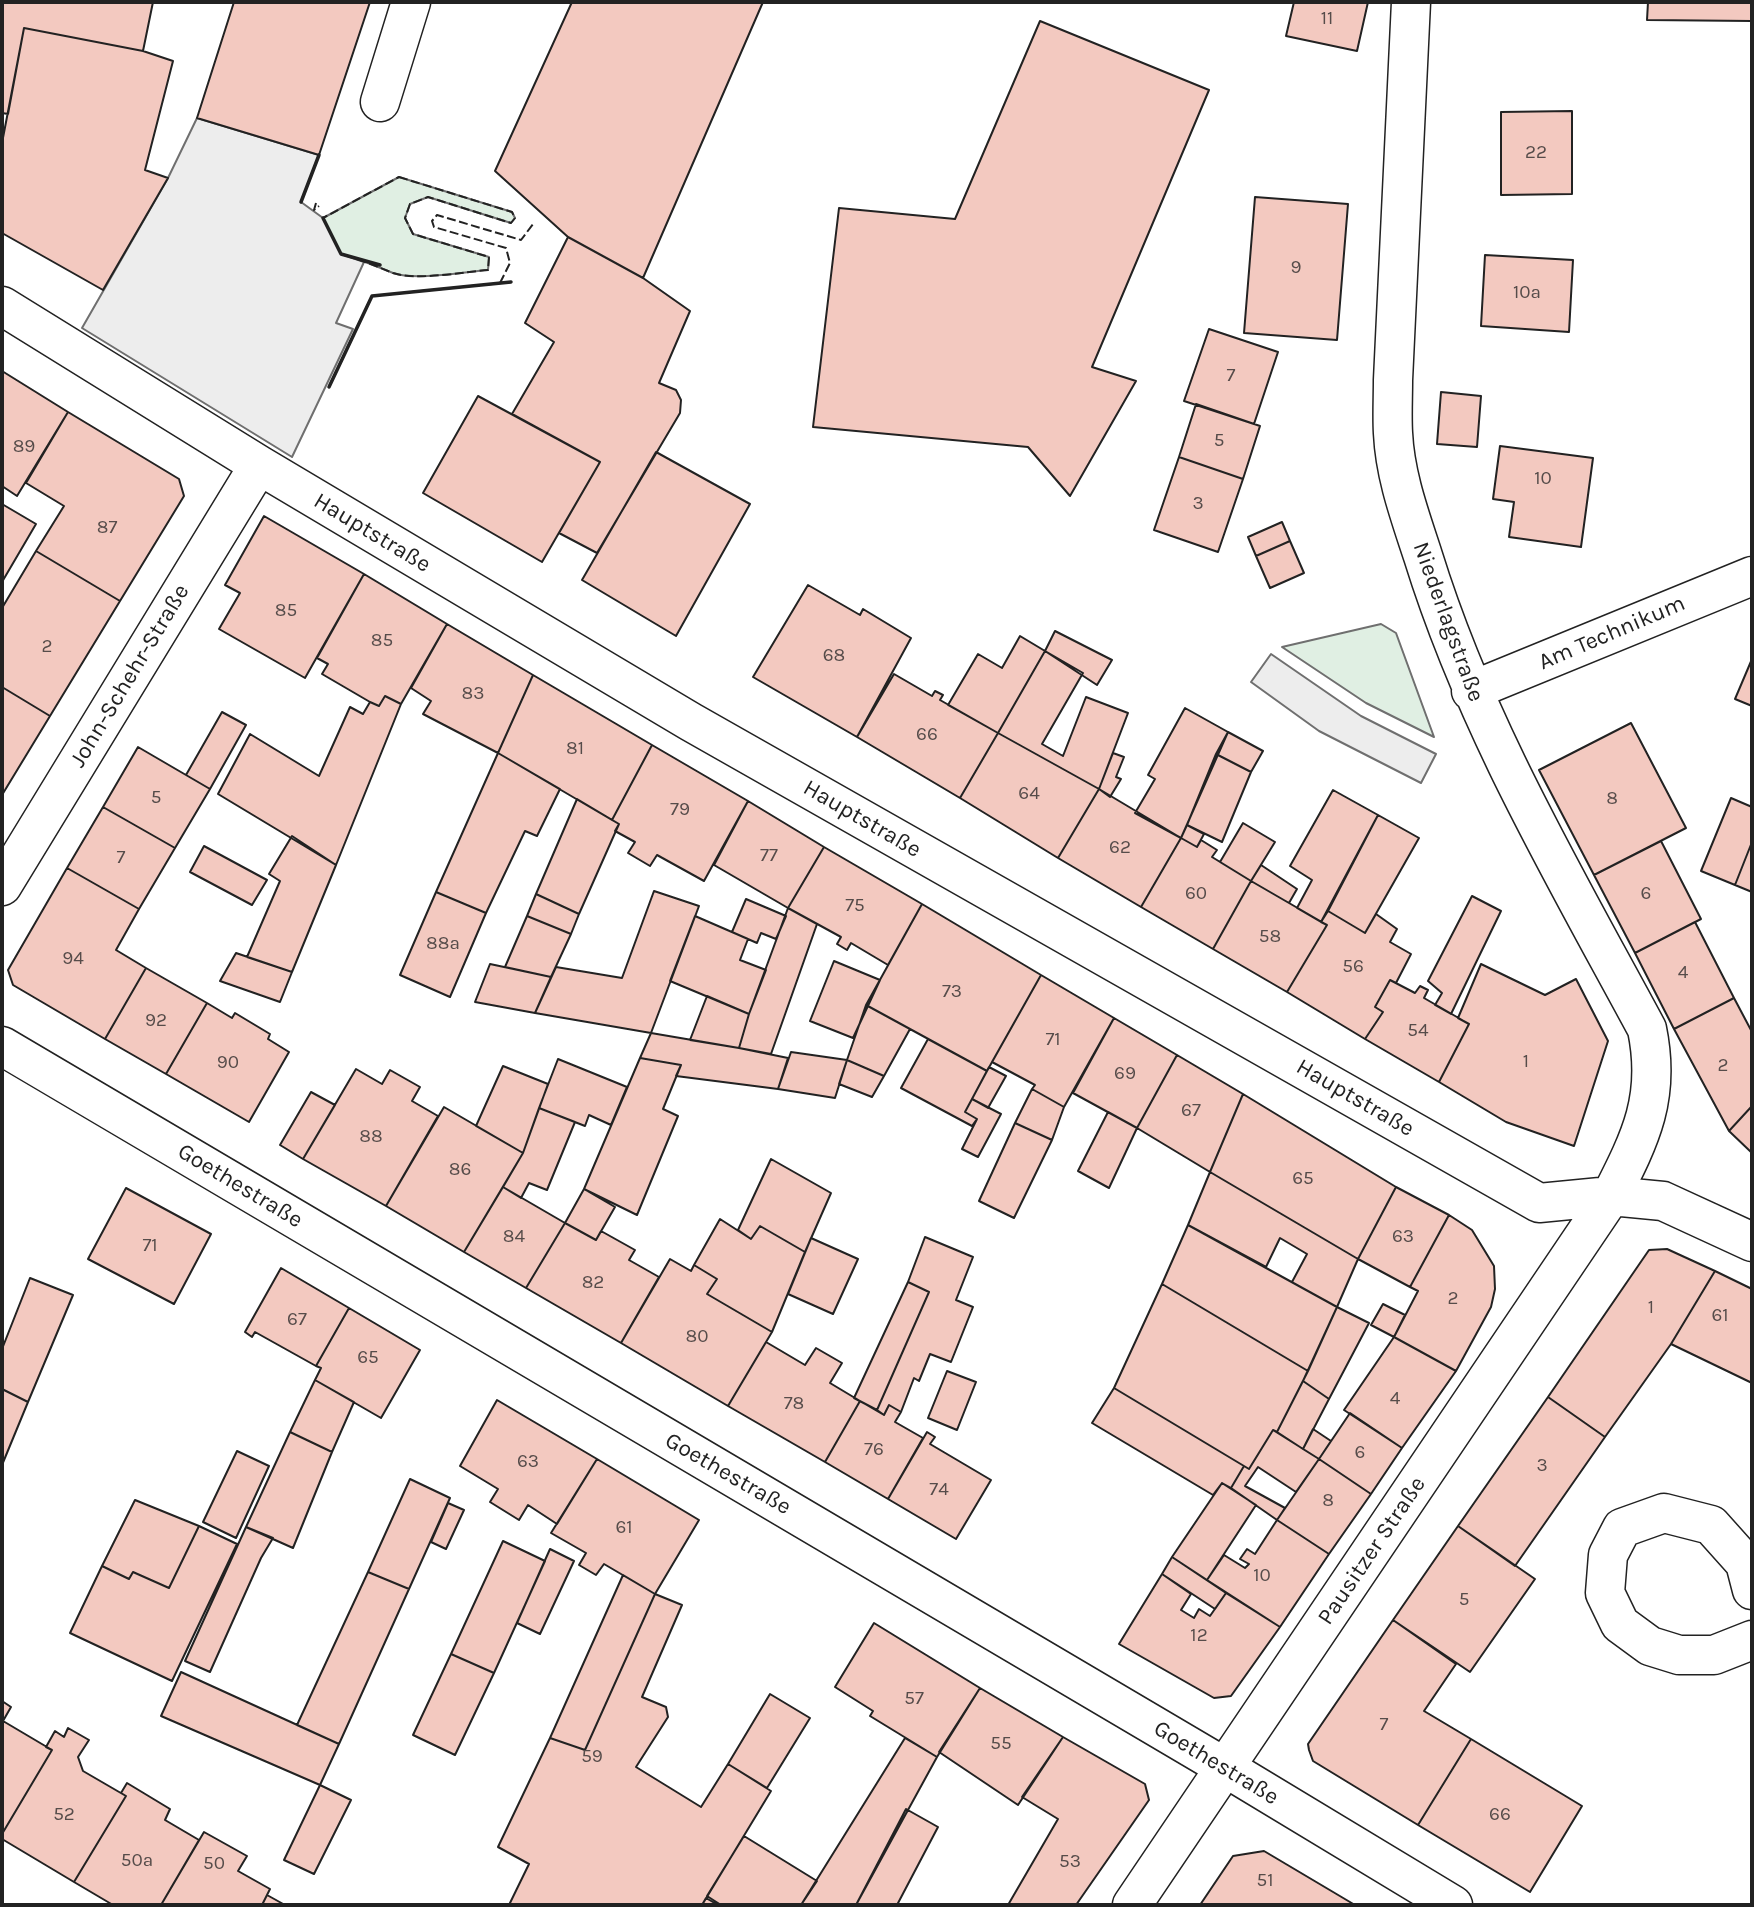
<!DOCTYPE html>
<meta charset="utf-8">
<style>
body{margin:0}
#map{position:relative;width:1754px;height:1907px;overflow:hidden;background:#fff;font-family:Karla,sans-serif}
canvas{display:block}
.frame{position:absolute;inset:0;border:4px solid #222;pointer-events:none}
</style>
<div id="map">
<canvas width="1754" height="1907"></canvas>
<div class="frame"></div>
</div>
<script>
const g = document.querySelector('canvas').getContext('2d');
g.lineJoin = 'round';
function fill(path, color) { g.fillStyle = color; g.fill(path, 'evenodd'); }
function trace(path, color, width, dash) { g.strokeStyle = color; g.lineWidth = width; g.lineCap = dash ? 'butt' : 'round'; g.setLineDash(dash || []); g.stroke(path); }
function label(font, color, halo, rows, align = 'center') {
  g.font = font + ' Karla,sans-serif'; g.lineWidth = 5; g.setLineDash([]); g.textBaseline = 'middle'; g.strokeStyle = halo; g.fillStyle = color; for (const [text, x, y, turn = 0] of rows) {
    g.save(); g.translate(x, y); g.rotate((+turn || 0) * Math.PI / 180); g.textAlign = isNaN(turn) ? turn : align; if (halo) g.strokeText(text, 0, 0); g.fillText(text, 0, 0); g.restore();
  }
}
const green = new Path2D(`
 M 399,177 L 512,212 L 515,218 L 511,223 L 428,197 L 410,204 L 405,218 L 413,234 L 489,257 L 488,270 C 463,272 417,281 393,273 C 376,266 359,259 341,254 L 323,218 Z
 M 1381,624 L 1396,633 L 1434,737 L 1366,703 L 1282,647 Z`);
const parking = new Path2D(`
 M 197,118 L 319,155 L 301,202 L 323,218 L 341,254 L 364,262 L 336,323 L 353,329 L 292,457 L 82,328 L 168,178 Z
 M 1271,654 L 1361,716 L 1436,754 L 1421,783 L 1319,731 L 1251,682 Z`);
const building = new Path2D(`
 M 2,2 L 153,2 L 143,51 L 24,28 L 8,114 L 2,113 Z
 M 234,2 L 370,2 L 319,155 L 197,118 Z
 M 572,2 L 763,2 L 643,278 L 568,237 L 495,171 Z
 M 1294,2 L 1368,2 L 1357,51 L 1286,36 Z
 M 1648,2 L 1752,2 L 1752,21 L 1647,20 Z
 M 1040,21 L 1209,90 L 1092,367 L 1136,381 L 1070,496 L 1028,447 L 813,427 L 839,208 L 955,219 Z
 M 24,28 L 143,51 L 173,61 L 145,170 L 168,178 L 103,290 L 2,233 L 2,143 Z
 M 1572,111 L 1572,194 L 1501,195 L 1501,112 Z
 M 1255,197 L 1348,204 L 1337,340 L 1244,333 Z
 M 568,237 L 643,278 L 690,311 L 659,383 L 676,390 L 681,400 L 680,413 L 597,553 L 559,533 L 600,462 L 512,414 L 554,342 L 525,323 Z
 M 1485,255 L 1573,260 L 1569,332 L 1481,326 Z
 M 1209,329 L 1278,352 L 1254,424 L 1184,401 Z
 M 2,371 L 68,412 L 17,496 L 2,486 Z
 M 1441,392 L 1481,396 L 1477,447 L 1437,444 Z
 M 478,396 L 600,462 L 542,562 L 423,493 Z
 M 1196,404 L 1260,426 L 1243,479 L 1179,457 Z
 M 68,412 L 179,479 L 184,496 L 120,601 L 36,551 L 64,506 L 26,483 Z
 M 1500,446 L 1593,458 L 1581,547 L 1509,537 L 1514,502 L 1493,499 Z
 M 656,452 L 750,504 L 676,636 L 582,580 Z
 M 1179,457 L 1243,479 L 1218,552 L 1154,530 Z
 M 2,504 L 36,524 L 2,582 Z
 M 264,516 L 364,574 L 305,678 L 219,629 L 240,593 L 225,585 Z
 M 1282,522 L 1290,541 L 1256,556 L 1248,537 Z
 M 1290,541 L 1304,573 L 1270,588 L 1256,556 Z
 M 36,551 L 120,601 L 50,716 L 2,687 L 2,608 Z
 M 364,574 L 447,624 L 401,704 L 385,696 L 379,706 L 370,702 L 322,674 L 328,664 L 317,658 Z
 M 808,585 L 860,615 L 863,609 L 911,638 L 857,737 L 753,677 Z
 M 447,624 L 533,675 L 498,753 L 423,714 L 431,701 L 411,688 Z
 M 1055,631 L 1112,660 L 1097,685 L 1045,651 Z
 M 1020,636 L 1045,651 L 998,733 L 948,705 L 978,654 L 1002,668 Z
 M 1045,651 L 1083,673 L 1042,744 L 1063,756 L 1086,697 L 1128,713 L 1099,789 L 998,733 Z
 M 1752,659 L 1752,706 L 1735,699 Z
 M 894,674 L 932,696 L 935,691 L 943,695 L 940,700 L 998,733 L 960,798 L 857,737 Z
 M 533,675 L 652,745 L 612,820 L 498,753 Z
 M 2,687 L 50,716 L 2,795 Z
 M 385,696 L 401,704 L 336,865 L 218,794 L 250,734 L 319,776 L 350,707 L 363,714 L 370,702 L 379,706 Z
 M 1185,708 L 1228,732 L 1181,838 L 1135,813 L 1155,779 L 1148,775 Z
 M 222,712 L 246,725 L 210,789 L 186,775 Z
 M 1631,723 L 1686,828 L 1594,875 L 1539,770 Z
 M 1228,732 L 1263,751 L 1251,772 L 1216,754 Z
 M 998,733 L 1099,789 L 1058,858 L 960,798 Z
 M 652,745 L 748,801 L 704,881 L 657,855 L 650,866 L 628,853 L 635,842 L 615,831 L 619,824 L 612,820 Z
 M 138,747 L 210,789 L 175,848 L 103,807 Z
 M 498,753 L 560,789 L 537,836 L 525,831 L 486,913 L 436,892 Z
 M 1113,753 L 1124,757 L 1116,777 L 1121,779 L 1110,797 L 1099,789 Z
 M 1216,754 L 1251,772 L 1222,842 L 1187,825 Z
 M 1099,789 L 1181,838 L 1141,907 L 1058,858 Z
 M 1333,790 L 1378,815 L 1321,922 L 1297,908 L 1312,880 L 1290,866 Z
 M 1731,798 L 1752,807 L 1752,842 L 1735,885 L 1701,871 Z
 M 577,799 L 619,824 L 579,914 L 536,894 Z
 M 748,801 L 824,847 L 788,908 L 714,865 Z
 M 103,807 L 175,848 L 139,909 L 67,868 Z
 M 1378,815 L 1419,838 L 1365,933 L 1328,911 Z
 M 1243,823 L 1275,842 L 1251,881 L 1220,862 Z
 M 1187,825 L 1204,834 L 1197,847 L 1181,838 Z
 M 292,836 L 336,865 L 292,972 L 247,957 L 280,881 L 269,874 Z
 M 1181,838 L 1197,847 L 1201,840 L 1217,850 L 1212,857 L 1251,881 L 1213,949 L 1141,907 Z
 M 1661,841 L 1701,919 L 1635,953 L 1594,875 Z
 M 1752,842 L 1752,892 L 1735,885 Z
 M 204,846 L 267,880 L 252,905 L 190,872 Z
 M 824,847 L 922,904 L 888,965 L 851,943 L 847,950 L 837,944 L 841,937 L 788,908 Z
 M 1261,865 L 1297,889 L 1289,903 L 1251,881 Z
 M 67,868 L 139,909 L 116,950 L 146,968 L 105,1039 L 13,985 L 8,970 Z
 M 1251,881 L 1327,925 L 1287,992 L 1213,949 Z
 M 654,891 L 699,906 L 651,1033 L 535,1013 L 556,967 L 622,978 Z
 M 436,892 L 486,913 L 450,997 L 400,975 Z
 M 536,894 L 579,914 L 571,934 L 527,916 Z
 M 1472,896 L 1501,911 L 1451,1014 L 1435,1005 L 1442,993 L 1428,981 Z
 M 746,899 L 786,916 L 776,939 L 761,933 L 757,943 L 732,932 Z
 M 922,904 L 1041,975 L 987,1071 L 866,1005 Z
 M 788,908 L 817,924 L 771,1054 L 739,1048 L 749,1014 Z
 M 1328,911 L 1365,933 L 1376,914 L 1397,929 L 1390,942 L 1411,954 L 1396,983 L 1390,980 L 1375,1007 L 1383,1012 L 1365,1039 L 1287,992 L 1327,925 L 1321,922 Z
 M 527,916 L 571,934 L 551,977 L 505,967 Z
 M 695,916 L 748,939 L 740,960 L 766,970 L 749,1014 L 670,981 Z
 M 1695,922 L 1734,998 L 1674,1029 L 1635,953 Z
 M 236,953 L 292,972 L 280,1002 L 220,981 Z
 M 834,961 L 880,980 L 853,1038 L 810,1021 Z
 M 490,964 L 551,977 L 535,1013 L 475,1002 Z
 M 1481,964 L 1545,995 L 1576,979 L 1608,1041 L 1574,1146 L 1506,1122 L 1439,1082 L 1469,1024 L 1458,1018 Z
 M 146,968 L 207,1003 L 166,1074 L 105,1039 Z
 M 1041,975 L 1114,1018 L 1064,1107 L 1032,1089 L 1035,1085 L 992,1062 Z
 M 1390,980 L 1415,993 L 1420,986 L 1428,990 L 1424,998 L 1469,1024 L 1439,1082 L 1365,1039 L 1383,1012 L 1375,1007 Z
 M 707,996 L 749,1014 L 739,1048 L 690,1040 Z
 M 1734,998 L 1752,1032 L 1752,1106 L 1729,1131 L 1674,1029 Z
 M 207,1003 L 232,1018 L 235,1013 L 270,1034 L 268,1039 L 289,1052 L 249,1122 L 166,1074 Z
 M 866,1005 L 910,1029 L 884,1076 L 847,1060 Z
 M 1114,1018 L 1177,1055 L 1137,1128 L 1073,1093 Z
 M 651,1033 L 739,1048 L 788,1058 L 778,1089 L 676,1076 L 681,1065 L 640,1058 Z
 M 928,1039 L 987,1071 L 965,1112 L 977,1119 L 972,1126 L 901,1088 Z
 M 791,1052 L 847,1060 L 835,1098 L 778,1089 Z
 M 1177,1055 L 1243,1094 L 1210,1172 L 1137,1128 Z
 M 640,1058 L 681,1065 L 663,1109 L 678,1116 L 637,1215 L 584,1189 Z
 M 558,1059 L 627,1087 L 611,1125 L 589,1115 L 585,1126 L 539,1108 Z
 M 847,1060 L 884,1076 L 872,1097 L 839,1084 Z
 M 503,1066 L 548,1084 L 523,1153 L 476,1126 Z
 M 989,1067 L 1006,1076 L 988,1108 L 972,1099 Z
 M 356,1069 L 382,1084 L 390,1070 L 420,1087 L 412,1101 L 438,1116 L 386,1206 L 303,1159 Z
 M 1032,1089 L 1064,1107 L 1052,1140 L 1015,1123 Z
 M 311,1092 L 335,1105 L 303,1159 L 280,1145 Z
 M 1243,1094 L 1396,1187 L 1358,1259 L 1210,1172 Z
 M 972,1099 L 1001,1114 L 978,1157 L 962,1149 L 977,1119 L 965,1112 Z
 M 1752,1106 L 1752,1153 L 1729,1131 Z
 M 444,1107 L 523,1153 L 464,1252 L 386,1206 Z
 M 539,1108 L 575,1122 L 547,1190 L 529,1183 L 521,1198 L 503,1187 L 523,1153 Z
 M 1108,1112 L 1137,1128 L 1109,1188 L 1078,1171 Z
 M 1015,1123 L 1052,1140 L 1014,1218 L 979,1201 Z
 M 771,1159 L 831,1193 L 805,1252 L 760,1226 L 751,1239 L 738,1230 Z
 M 1210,1172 L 1358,1259 L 1337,1307 L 1292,1282 L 1307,1254 L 1280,1238 L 1266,1267 L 1188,1225 Z
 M 503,1187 L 565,1223 L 526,1288 L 464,1252 Z
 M 1396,1187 L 1449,1215 L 1410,1287 L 1358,1259 Z
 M 126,1188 L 211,1234 L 174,1304 L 88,1259 Z
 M 584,1189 L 615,1207 L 596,1240 L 565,1223 Z
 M 1449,1215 L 1472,1230 L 1494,1266 L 1495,1289 L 1491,1307 L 1456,1371 L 1394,1337 L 1418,1291 L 1410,1287 Z
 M 720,1219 L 751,1239 L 760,1226 L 805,1252 L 772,1332 L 707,1294 L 717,1279 L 694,1265 Z
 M 565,1223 L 596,1240 L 601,1231 L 635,1250 L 629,1260 L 659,1277 L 621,1343 L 526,1288 Z
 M 1188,1225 L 1337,1307 L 1308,1371 L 1162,1284 Z
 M 925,1237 L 973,1257 L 956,1300 L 973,1307 L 951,1362 L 930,1354 L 919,1381 L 914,1378 L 901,1412 L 889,1405 L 884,1415 L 877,1410 L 929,1292 L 908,1282 Z
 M 811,1238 L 858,1259 L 833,1314 L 788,1294 Z
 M 1667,1249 L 1715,1271 L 1671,1344 L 1605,1437 L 1548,1397 L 1649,1250 Z
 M 670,1259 L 691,1271 L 694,1265 L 717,1279 L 707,1294 L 772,1332 L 728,1406 L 621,1343 Z
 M 281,1268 L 349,1308 L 316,1366 L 255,1332 L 252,1337 L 245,1332 Z
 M 1715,1271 L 1752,1289 L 1752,1383 L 1671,1344 Z
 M 30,1278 L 73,1295 L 28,1402 L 2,1389 L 2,1349 Z
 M 908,1282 L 929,1292 L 877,1410 L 854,1398 Z
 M 1162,1284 L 1308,1371 L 1277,1432 L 1273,1430 L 1249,1469 L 1114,1388 Z
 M 1383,1304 L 1405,1315 L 1394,1337 L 1371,1325 Z
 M 1337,1307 L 1369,1323 L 1329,1399 L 1303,1381 Z
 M 349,1308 L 420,1350 L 381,1418 L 315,1380 L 321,1368 L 316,1366 Z
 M 1394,1337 L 1456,1371 L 1402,1448 L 1344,1410 Z
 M 766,1342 L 805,1365 L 816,1348 L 842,1363 L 830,1383 L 860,1401 L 825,1462 L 728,1406 Z
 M 947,1371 L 976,1382 L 957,1430 L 928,1418 Z
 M 315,1380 L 354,1402 L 332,1452 L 290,1432 Z
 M 1303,1381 L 1329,1399 L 1303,1449 L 1277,1432 Z
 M 1114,1388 L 1244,1466 L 1231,1488 L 1222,1483 L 1213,1495 L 1092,1423 Z
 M 2,1389 L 28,1402 L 2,1465 Z
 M 1548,1397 L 1605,1437 L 1515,1566 L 1458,1526 Z
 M 497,1400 L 597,1459 L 557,1524 L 528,1505 L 519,1520 L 490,1502 L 498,1489 L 460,1466 Z
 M 860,1401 L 884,1415 L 889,1405 L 901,1412 L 895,1422 L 923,1438 L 888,1499 L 825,1462 Z
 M 1350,1413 L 1402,1448 L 1371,1494 L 1319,1459 Z
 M 1313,1429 L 1331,1441 L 1319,1459 L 1303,1449 Z
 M 1273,1430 L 1319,1459 L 1296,1492 L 1258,1467 L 1245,1486 L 1285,1508 L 1277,1520 L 1231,1488 L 1244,1466 L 1249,1469 Z
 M 290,1432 L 332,1452 L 293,1548 L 246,1527 Z
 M 927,1432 L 935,1437 L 930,1444 L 991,1480 L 956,1539 L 888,1499 Z
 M 237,1451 L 269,1466 L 236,1538 L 203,1522 Z
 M 597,1459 L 699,1520 L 655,1594 L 604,1564 L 596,1575 L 579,1565 L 586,1553 L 551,1533 Z
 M 1319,1459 L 1371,1494 L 1329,1554 L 1277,1520 Z
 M 410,1479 L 450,1498 L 409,1589 L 368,1572 Z
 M 1222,1483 L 1256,1505 L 1207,1580 L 1172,1557 Z
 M 135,1500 L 199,1526 L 169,1588 L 133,1572 L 129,1579 L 102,1566 Z
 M 448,1503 L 464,1510 L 446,1549 L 431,1542 Z
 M 1277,1520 L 1329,1554 L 1280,1627 L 1207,1580 L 1224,1555 L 1245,1568 L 1249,1564 L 1240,1559 L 1247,1549 L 1255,1554 Z
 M 199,1526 L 237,1544 L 172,1681 L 70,1633 L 102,1566 L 129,1579 L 133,1572 L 169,1588 Z
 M 1458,1526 L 1535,1579 L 1470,1672 L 1393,1620 Z
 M 246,1527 L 273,1538 L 261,1558 L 210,1672 L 185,1661 Z
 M 503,1541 L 545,1561 L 494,1673 L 451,1654 Z
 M 550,1549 L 574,1561 L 540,1634 L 517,1623 Z
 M 1172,1557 L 1226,1593 L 1215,1609 L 1162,1574 Z
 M 368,1572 L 409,1589 L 339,1744 L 297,1725 Z
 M 1162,1574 L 1191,1594 L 1181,1610 L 1194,1618 L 1199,1609 L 1210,1616 L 1226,1593 L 1280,1627 L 1231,1696 L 1214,1698 L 1119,1644 Z
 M 623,1575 L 655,1594 L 585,1750 L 550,1738 Z
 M 655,1594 L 682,1605 L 642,1697 L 666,1707 L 668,1717 L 636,1767 L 701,1807 L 728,1764 L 771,1791 L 702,1905 L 509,1905 L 529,1864 L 498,1847 L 550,1738 L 585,1750 Z
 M 1393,1620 L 1456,1664 L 1424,1711 L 1471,1739 L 1418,1825 L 1313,1761 L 1309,1750 L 1308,1744 Z
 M 874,1623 L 980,1688 L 937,1757 L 870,1716 L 873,1711 L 835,1687 Z
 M 451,1654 L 494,1673 L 455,1755 L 413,1735 Z
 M 181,1672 L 339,1744 L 320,1785 L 161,1716 Z
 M 980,1688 L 1063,1737 L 1018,1805 L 939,1752 Z
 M 770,1694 L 810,1718 L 767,1788 L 728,1764 Z
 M 2,1701 L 11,1707 L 3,1721 L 52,1750 L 2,1834 Z
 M 68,1728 L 89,1740 L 78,1757 L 83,1771 L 126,1796 L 74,1882 L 2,1839 L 2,1834 L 52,1750 L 46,1747 L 55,1731 L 64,1737 Z
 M 1063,1737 L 1145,1784 L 1149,1800 L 1076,1905 L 1008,1905 L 1058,1819 L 1022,1797 Z
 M 905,1738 L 937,1757 L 856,1905 L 801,1905 Z
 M 1471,1739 L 1582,1806 L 1530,1892 L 1418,1825 Z
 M 127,1783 L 170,1809 L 165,1820 L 199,1840 L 161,1905 L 113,1905 L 74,1882 L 126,1796 L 121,1793 Z
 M 320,1785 L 351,1800 L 314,1874 L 284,1860 Z
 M 906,1809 L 938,1827 L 897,1905 L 856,1905 Z
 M 204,1832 L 247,1856 L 238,1871 L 270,1889 L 262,1905 L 161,1905 Z
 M 744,1836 L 817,1881 L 801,1905 L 721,1905 L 707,1896 Z
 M 1264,1851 L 1355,1905 L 1200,1905 L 1233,1856 Z
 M 267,1895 L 285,1905 L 262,1905 Z
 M 706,1898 L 718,1905 L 702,1905 Z`);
const minor = new Path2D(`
 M 380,102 L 411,2
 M 2,306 L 259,465 L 691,722 L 1539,1203 L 1611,1196 L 1663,1201 L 1752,1242
 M 1471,691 L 1752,576
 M 2,886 L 259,465
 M 1752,1590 L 1745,1563 L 1711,1525 L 1664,1513 L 1622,1528 L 1608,1555 L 1605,1593 L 1620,1624 L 1650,1646 L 1679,1655 L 1714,1655 L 1752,1640
 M 1132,1905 L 1611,1196 C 1641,1137 1661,1097 1647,1029 C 1564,875 1475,724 1423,556 C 1410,516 1395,476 1393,433 C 1392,416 1393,398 1393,380 L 1411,2`);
const major = new Path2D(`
 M 2,1046 L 1226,1768 L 1453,1905`);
const fence = new Path2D(`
 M 399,177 L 512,212 L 515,218 L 511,223 L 428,197 L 410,204 L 405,218 L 413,234 L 489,257 L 488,270 C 463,272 417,281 393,273 C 376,266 359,259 341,254 L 323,218 Z
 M 316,203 L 314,210 L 319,206
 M 500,283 L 510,263 L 506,248 L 434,227 L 432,221 L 437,215 L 521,240 L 533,224
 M 329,387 L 372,296 L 511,282`);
const wall = new Path2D(`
 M 301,202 L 319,155
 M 323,218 L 341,254 L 380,265
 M 329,387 L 372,296 L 511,282`);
const numberNames = [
 ["11",1327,19],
 ["22",1536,153],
 ["9",1296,268],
 ["10a",1527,293],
 ["7",1231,376],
 ["5",1219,441],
 ["89",24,447],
 ["10",1543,479],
 ["3",1198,504],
 ["87",107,528],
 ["85",286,611],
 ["85",382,641],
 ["2",47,647],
 ["68",834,656],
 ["83",473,694],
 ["66",927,735],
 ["81",575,749],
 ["64",1029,794],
 ["5",156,798],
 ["8",1612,799],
 ["79",680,810],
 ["62",1120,848],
 ["77",769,856],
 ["7",121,858],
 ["60",1196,894],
 ["6",1646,894],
 ["75",855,906],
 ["58",1270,937],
 ["88a",443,944],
 ["94",73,959],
 ["56",1353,967],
 ["4",1683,973],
 ["73",952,992],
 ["92",156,1021],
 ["54",1418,1031],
 ["71",1053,1040],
 ["1",1526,1062],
 ["90",228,1063],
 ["2",1723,1066],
 ["69",1125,1074],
 ["67",1191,1111],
 ["88",371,1137],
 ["86",460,1170],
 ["65",1303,1179],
 ["84",514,1237],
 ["63",1403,1237],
 ["71",150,1246],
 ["82",593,1283],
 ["2",1453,1299],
 ["1",1651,1308],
 ["61",1720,1316],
 ["67",297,1320],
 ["80",697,1337],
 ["65",368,1358],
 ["4",1395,1399],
 ["78",794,1404],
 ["76",874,1450],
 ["6",1360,1453],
 ["63",528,1462],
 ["3",1542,1466],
 ["74",939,1490],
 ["8",1328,1501],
 ["61",624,1528],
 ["10",1262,1576],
 ["5",1464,1600],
 ["12",1199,1636],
 ["57",914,1699],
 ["7",1384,1725],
 ["55",1001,1744],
 ["59",592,1757],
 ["52",64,1815],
 ["66",1500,1815],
 ["50a",137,1861],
 ["53",1070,1862],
 ["50",214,1864],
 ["51",1265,1881]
];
const streetNames = [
 ["Hauptstraße",372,533,31],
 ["Niederlagstraße",1448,622,70],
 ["Am Technikum",1612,633,-23],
 ["John-Schehr-Straße",130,676,-59],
 ["Hauptstraße",862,819,30],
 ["Hauptstraße",1355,1098,30],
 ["Goethestraße",240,1186,31],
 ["Goethestraße",728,1474,30],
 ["Pausitzer Straße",1372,1551,-56],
 ["Goethestraße",1216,1763,31]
];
fill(green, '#e0efe3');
trace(green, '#6f6f6f', 2);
fill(parking, '#ededed');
trace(parking, '#6f6f6f', 2);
fill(building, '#f3c9c0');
trace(building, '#222', 2);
trace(minor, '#222', 41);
trace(major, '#222', 41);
trace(minor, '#fff', 38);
trace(major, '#fff', 38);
trace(fence, '#222', 2, [9, 3.5]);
trace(wall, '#222', 3.5);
label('19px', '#564c4a', null, numberNames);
label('23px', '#222', '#fff', streetNames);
</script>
